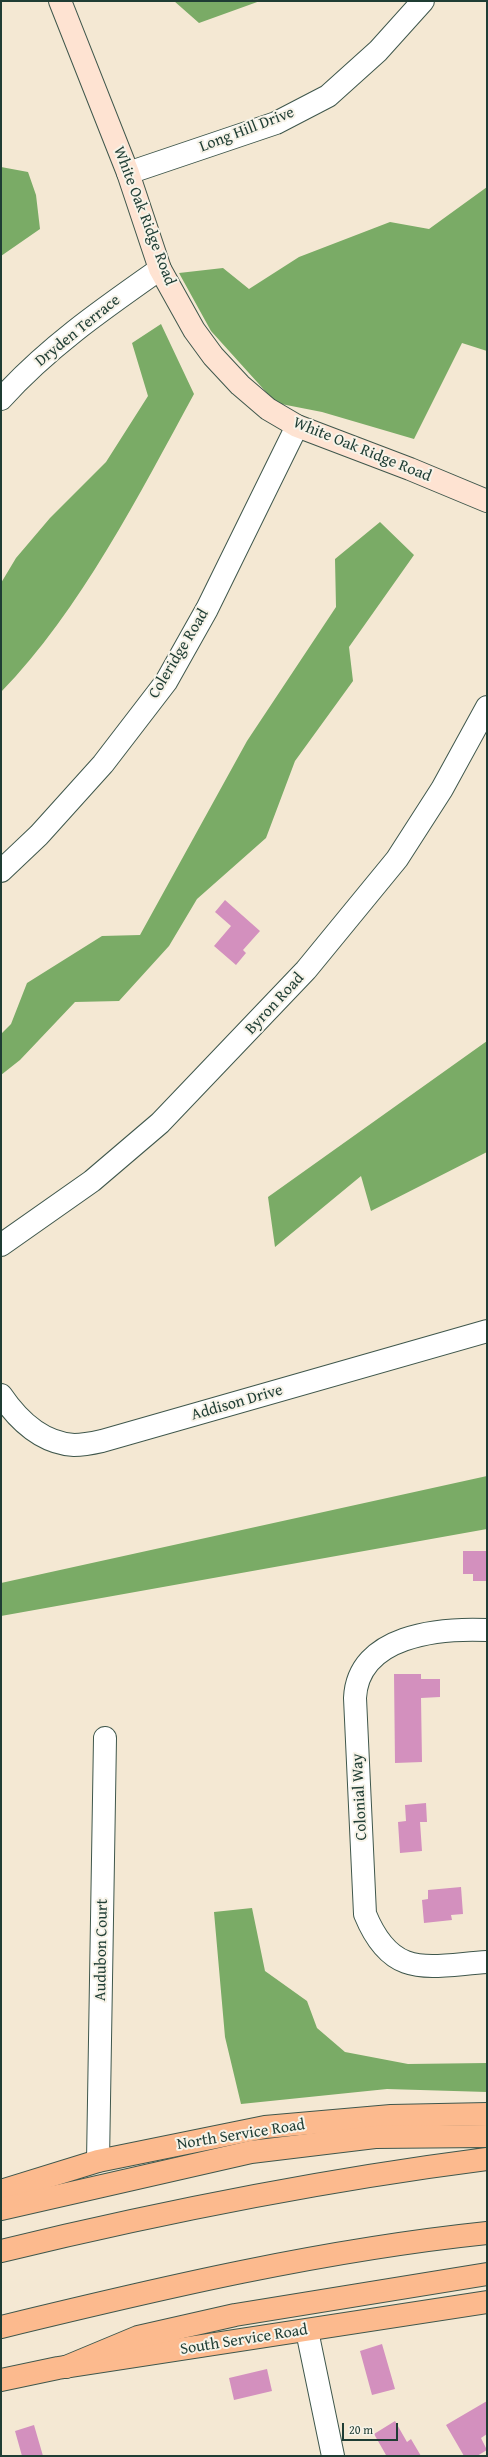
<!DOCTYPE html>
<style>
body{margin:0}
#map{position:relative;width:488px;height:2457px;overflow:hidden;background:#f4e8d3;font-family:"Gentium Book Plus",serif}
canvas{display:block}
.frame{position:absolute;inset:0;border:2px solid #1f3d34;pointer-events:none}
.scale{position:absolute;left:342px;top:2423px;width:56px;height:18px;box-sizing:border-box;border:2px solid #1f3d34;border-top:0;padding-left:5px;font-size:12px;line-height:14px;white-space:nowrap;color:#1f3d34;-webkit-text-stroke:3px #f7f3e8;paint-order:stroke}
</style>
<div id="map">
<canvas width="488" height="2457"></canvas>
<div class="frame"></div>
<div class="scale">20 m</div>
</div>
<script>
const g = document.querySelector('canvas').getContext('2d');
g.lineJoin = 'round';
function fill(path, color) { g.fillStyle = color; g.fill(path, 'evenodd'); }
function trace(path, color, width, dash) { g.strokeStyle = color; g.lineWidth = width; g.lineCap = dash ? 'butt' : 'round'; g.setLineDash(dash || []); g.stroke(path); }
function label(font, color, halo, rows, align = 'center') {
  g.font = font + ' "Gentium Book Plus",serif'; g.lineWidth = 4; g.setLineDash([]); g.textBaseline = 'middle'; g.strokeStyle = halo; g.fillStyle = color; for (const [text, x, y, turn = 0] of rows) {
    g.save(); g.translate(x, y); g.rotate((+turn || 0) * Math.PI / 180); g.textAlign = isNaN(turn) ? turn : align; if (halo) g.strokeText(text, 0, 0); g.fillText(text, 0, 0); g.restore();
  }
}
const forest = new Path2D(`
 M 174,1 L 260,1 L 199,23 Z
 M 1,167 L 28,172 L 36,195 L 40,229 L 1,256 Z
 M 487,187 L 487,351 L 462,343 L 414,439 L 322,412 L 276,403 L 211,331 L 179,273 L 223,268 L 249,289 L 299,257 L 390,222 L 429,229 Z
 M 161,324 L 194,394 C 140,493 80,611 1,692 L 1,583 L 16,558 L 50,518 L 106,462 L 148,396 L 132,343 Z
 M 380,522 L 414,555 L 349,647 L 353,681 L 295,761 L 266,838 L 197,899 L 169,946 L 119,1001 L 75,1002 L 20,1060 L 1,1075 L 1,1034 L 11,1024 L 27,983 L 102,936 L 140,935 L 247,741 L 336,607 L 335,559 Z
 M 487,1041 L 487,1152 L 371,1211 L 361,1176 L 275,1247 L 268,1197 Z
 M 487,1476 L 487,1529 L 1,1616 L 1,1583 Z
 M 252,1908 L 265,1971 L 307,2001 L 317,2028 L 345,2052 L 408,2064 L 487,2063 L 487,2092 L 387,2089 L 241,2104 L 225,2037 L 214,1912 Z`);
const building = new Path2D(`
 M 225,900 L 260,931 L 243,950 L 246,953 L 236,965 L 214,946 L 231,926 L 215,912 Z
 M 463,1551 L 487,1551 L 487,1581 L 473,1581 L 473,1574 L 463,1574 Z
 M 394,1674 L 421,1674 L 421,1679 L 440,1679 L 440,1697 L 421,1698 L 422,1762 L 395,1763 Z
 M 426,1803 L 427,1822 L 420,1822 L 422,1851 L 400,1853 L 398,1822 L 406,1821 L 405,1805 Z
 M 461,1887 L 463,1914 L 451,1915 L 452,1920 L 424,1923 L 422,1900 L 428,1899 L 428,1890 Z
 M 382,2344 L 395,2389 L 372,2395 L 360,2351 Z
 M 267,2369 L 272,2391 L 234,2400 L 229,2378 Z
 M 487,2401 L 487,2434 L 481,2438 L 487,2450 L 477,2456 L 464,2456 L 446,2425 Z
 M 395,2421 L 407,2442 L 411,2439 L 421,2456 L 384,2456 L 386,2455 L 374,2434 Z
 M 34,2425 L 43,2456 L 22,2456 L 15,2431 Z`);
const street = new Path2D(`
 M 128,173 L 276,123 L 328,96 L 378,51 L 423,1
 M 1,399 C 48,347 103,309 160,269
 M 1,871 L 39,835 L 103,764 L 166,682 L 207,609 L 297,426
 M 1,1245 L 92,1181 L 160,1123 L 306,970 L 397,859 L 442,789 L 487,707
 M 1,1395 C 18,1420 41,1443 74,1445 C 83,1445 93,1443 102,1441 L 487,1331
 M 487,1630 C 439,1628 358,1635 355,1698 L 365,1914 C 392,1980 427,1966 487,1962
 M 98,2161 L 105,1738
 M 307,2331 L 333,2456`);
const secondary = new Path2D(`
 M 60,1 L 128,173 L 160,269 L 194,330 L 213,356 L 240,385 L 268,409 L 297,426 L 410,469 L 487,501`);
const primary = new Path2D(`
 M 1,2191 L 98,2161 L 265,2127 L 391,2116 L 487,2114
 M 1,2380 L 58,2368 L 487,2302`);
const highway = new Path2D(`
 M 1,2209 L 251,2152 L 375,2137 L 487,2136
 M 1,2251 C 162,2212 323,2180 487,2159
 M 1,2327 C 161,2288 323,2250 487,2233
 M 66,2367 L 138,2337 L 235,2315 L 487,2274`);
const streetNames = [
 ["Long Hill Drive",247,130,-21],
 ["White Oak Ridge Road",144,216,69],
 ["Dryden Terrace",78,331,-39],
 ["White Oak Ridge Road",362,450,22],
 ["Coleridge Road",179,654,-59],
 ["Byron Road",275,1004,-47],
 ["Addison Drive",237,1403,-16],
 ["Colonial Way",360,1797,-93],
 ["Audubon Court",102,1950,-89],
 ["North Service Road",241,2135,-9],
 ["South Service Road",244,2340,-9]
];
fill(forest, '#7aab66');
fill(building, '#d390be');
trace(street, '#3f574c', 24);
trace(secondary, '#3f574c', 24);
trace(primary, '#3f574c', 24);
trace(highway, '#3f574c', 24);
trace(street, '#fff', 22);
trace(secondary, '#fee3d2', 22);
trace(primary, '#fcba8e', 22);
trace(highway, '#fcba8e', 22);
label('16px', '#1f3d34', '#f7f3e8', streetNames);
</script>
